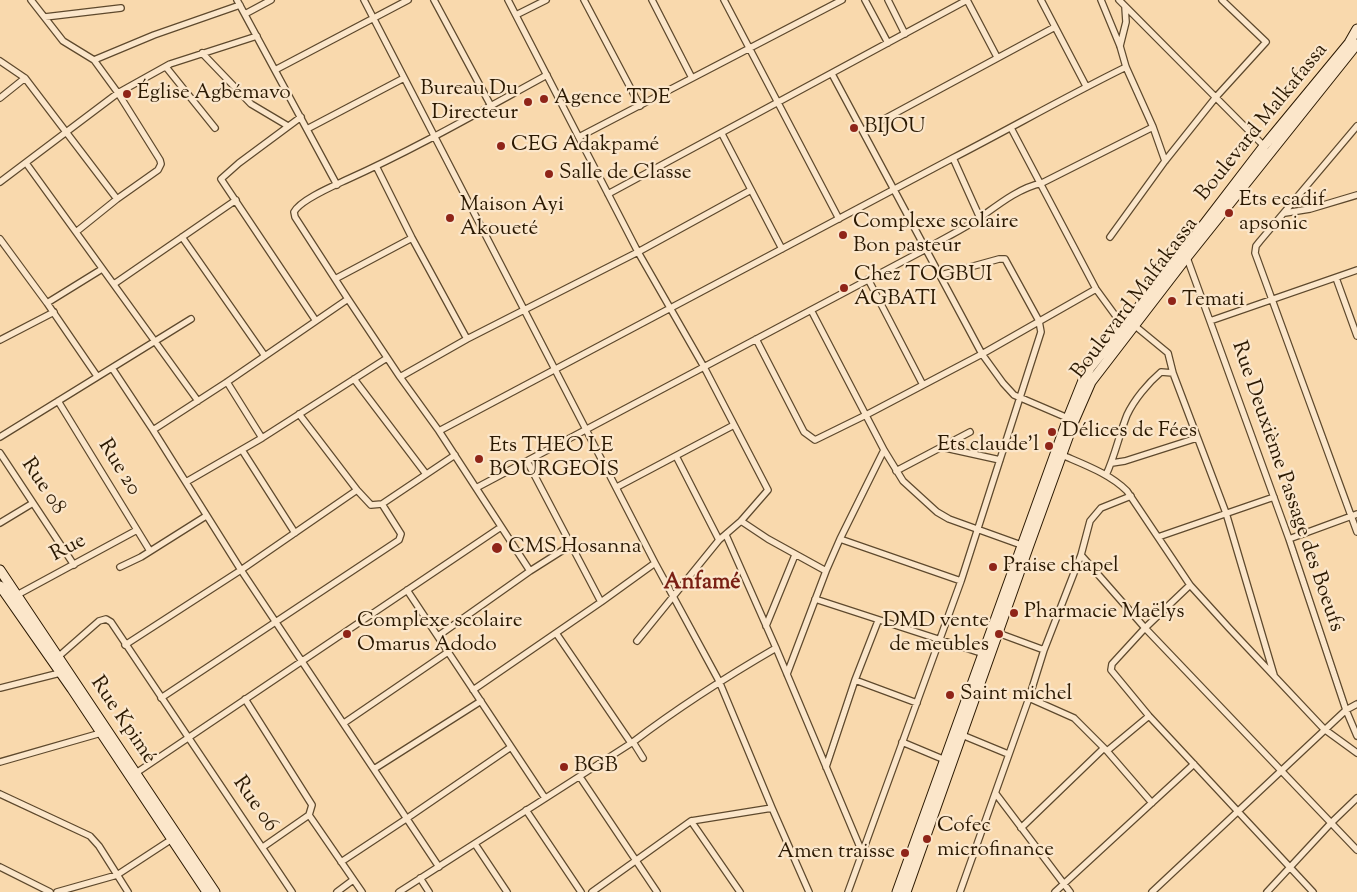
<!DOCTYPE html>
<meta charset="utf-8">
<style>
body{margin:0}
canvas{display:block;background:#f9d9ad}
</style>
<canvas width="1357" height="892"></canvas>
<script>
const g = document.querySelector('canvas').getContext('2d');
g.lineJoin = 'round';
function trace(path, color, width, dash) { g.strokeStyle = color; g.lineWidth = width; g.lineCap = dash ? 'butt' : 'round'; g.setLineDash(dash || []); g.stroke(path); }
function label(font, color, halo, rows, align = 'center') {
  g.font = font + ' "Sorts Mill Goudy",serif'; g.lineWidth = 4.5; g.setLineDash([]); g.textBaseline = 'middle'; g.strokeStyle = halo; g.fillStyle = color; for (const [text, x, y, turn = 0] of rows) {
    g.save(); g.translate(x, y); g.rotate((+turn || 0) * Math.PI / 180); g.textAlign = isNaN(turn) ? turn : align; if (halo) g.strokeText(text, 0, 0); g.fillText(text, 0, 0); g.restore();
  }
}
const minor = new Path2D(`
 M 31,0 L 63,41 L 94,60 L 118,93 L 160,160 L 161,164 L 158,170 L 117,199 L 76,232
 M 237,0 L 337,185
 M 364,0 L 655,563 L 719,681 L 772,808 L 809,892
 M 434,0 L 491,106
 M 508,0 L 638,252 L 704,367 L 768,490 L 741,521 L 719,540 L 637,641
 M 584,0 L 640,106
 M 652,0 L 692,78
 M 724,0 L 839,219
 M 865,0 L 888,43
 M 888,0 L 905,34
 M 967,0 L 997,57
 M 1041,0 L 1086,86
 M 1101,0 L 1120,46 L 1126,67 L 1153,127 L 1165,161
 M 1119,0 L 1264,146
 M 245,14 L 271,0
 M 516,15 L 546,0
 M 45,17 L 121,8
 M 1120,46 L 1126,22 L 1125,7
 M 202,53 L 251,104 L 288,126
 M 94,60 L 154,35 L 240,5
 M 0,61 L 25,78 L 117,199
 M 166,67 L 215,128
 M 275,70 L 408,0
 M 832,74 L 982,354 L 1003,383 L 1014,395 L 1070,419
 M 0,98 L 25,78
 M 301,117 L 239,163 L 221,179 L 316,321
 M 1357,126 L 1260,241 L 1256,246 L 1255,253 L 1357,532
 M 1011,128 L 1096,289 L 1123,326
 M 307,129 L 404,78
 M 864,130 L 1055,27
 M 722,134 L 782,249
 M 579,137 L 842,0
 M 953,158 L 980,218
 M 26,163 L 198,401
 M 376,166 L 412,238 L 467,339
 M 0,182 L 118,93 L 170,64 L 257,36
 M 608,194 L 967,0
 M 1285,213 L 1310,209 L 1357,195
 M 182,237 L 265,356
 M 1110,237 L 1165,161 L 1216,97 L 1266,42 L 1222,0
 M 0,239 L 47,303 L 97,376
 M 1186,255 L 1289,539 L 1346,710 L 1357,736
 M 1336,278 L 1357,336
 M 335,279 L 412,238
 M 868,279 L 923,385
 M 114,284 L 236,200
 M 47,303 L 102,269
 M 811,310 L 884,450 L 903,481 L 937,512 L 949,519 L 1024,546
 M 1210,321 L 1357,270
 M 1134,325 L 1168,353 L 1173,373
 M 756,339 L 804,432 L 815,440 L 866,415 L 982,354 L 1096,289
 M 0,340 L 54,312
 M 112,368 L 153,430 L 241,570 L 439,867
 M 400,377 L 467,339 L 638,252 L 751,190
 M 354,379 L 426,474
 M 227,382 L 262,438
 M 58,401 L 150,551
 M 299,414 L 357,490 L 371,505 L 382,504 L 455,455
 M 153,430 L 227,382 L 348,299
 M 439,431 C 611,341 781,248 953,158 C 1011,128 1067,96 1126,67
 M 0,437 L 191,319
 M 941,447 L 1000,460
 M 242,450 L 295,533
 M 0,453 L 74,565
 M 1062,455 C 1085,465 1110,474 1127,491 L 1190,585 L 1229,628 L 1324,729 L 1357,753
 M 676,456 L 719,540
 M 527,461 L 601,602
 M 1112,463 L 1125,461 L 1197,438
 M 896,471 L 970,432
 M 1106,475 C 1115,456 1119,435 1127,415 C 1134,400 1148,383 1161,372 L 1173,373 L 1226,513 L 1274,675
 M 186,482 L 262,438 L 387,358
 M 617,487 L 734,425
 M 476,488 L 926,249 C 944,238 964,229 981,217 C 999,204 1019,188 1042,183 L 1153,127
 M 741,521 L 768,539 L 826,571
 M 0,523 L 33,503
 M 726,535 L 776,648 L 862,852
 M 1158,537 L 1274,497
 M 840,539 L 961,581
 M 1289,539 L 1357,514
 M 1081,555 L 1145,628 L 1357,850
 M 120,567 L 141,557 L 206,516
 M 530,571 L 439,431 L 400,377 L 348,299 L 295,217 L 294,212 C 300,200 333,186 346,180 C 415,149 481,111 547,75
 M 1190,585 L 1145,628 L 1112,664 L 1111,670 L 1149,716 L 1313,892
 M 407,590 L 545,798
 M 17,595 L 137,530
 M 815,599 L 984,654
 M 766,626 L 795,555
 M 556,633 L 631,743
 M 998,633 L 1044,650
 M 438,636 L 530,571 L 571,545
 M 125,645 L 241,570 L 357,490
 M 58,657 L 99,621 L 106,619 L 111,622 L 292,892
 M 787,674 L 826,571 L 840,539 L 884,450
 M 855,680 L 917,703
 M 0,688 L 60,673
 M 473,690 L 601,602 L 655,563
 M 161,698 L 399,540 L 401,534 L 382,504
 M 1029,698 L 1074,718 L 1107,751 L 1152,803
 M 245,699 L 312,805 L 309,815 L 263,847
 M 344,723 L 448,652
 M 962,735 L 1008,754
 M 633,742 L 643,758
 M 902,742 L 945,760
 M 1107,751 L 1149,716
 M 0,762 L 101,733
 M 826,767 L 855,680 L 878,621
 M 374,769 L 481,701
 M 136,773 L 501,527
 M 580,777 L 657,892
 M 0,794 L 90,836 L 99,846 L 128,892
 M 996,794 L 1070,892
 M 526,810 L 581,892
 M 309,815 L 362,892
 M 691,821 L 740,892
 M 1021,828 L 1104,748
 M 475,844 L 507,892
 M 341,862 L 406,819 L 511,747
 M 0,867 L 50,892
 M 420,878 L 429,892
 M 57,892 L 117,875 L 172,839
 M 337,892 L 353,880
 M 399,892 L 633,742 C 679,707 726,677 776,648
 M 592,892 L 691,821 L 772,808
 M 848,892 L 961,581 L 1041,332 L 1039,321 L 1005,259 L 999,259 L 941,275
 M 960,892 L 1029,698 L 1044,650 L 1081,555 L 1090,521 L 1101,508 L 1131,496
 M 1055,892 L 1194,764
 M 1152,892 L 1346,710 L 1357,704
 M 1267,892 L 1331,823 L 1357,798`);
const secondary = new Path2D(`
 M 0,570 L 215,892
 M 0,586 L 72,689 L 207,892
 M 897,892 L 1068,418 L 1084,378 L 1090,368 L 1185,249 L 1264,146 L 1349,43 L 1357,29
 M 906,892 L 1028,548 L 1074,421 L 1091,382 L 1187,257 L 1357,44`);
const markers = [
 [127,94,5,"#8f2418"],
 [544,99,5,"#8f2418"],
 [528,102,5,"#8f2418"],
 [854,128,5,"#8f2418"],
 [501,146,5,"#8f2418"],
 [549,174,5,"#8f2418"],
 [1229,213,5,"#8f2418"],
 [450,218,5,"#8f2418"],
 [843,235,5,"#8f2418"],
 [844,288,5,"#8f2418"],
 [1172,301,5,"#8f2418"],
 [1052,432,5,"#8f2418"],
 [1049,446,5,"#8f2418"],
 [479,459,5,"#8f2418"],
 [497,548,6,"#8f2418"],
 [993,567,5,"#8f2418"],
 [1014,613,5,"#8f2418"],
 [347,634,5,"#8f2418"],
 [999,634,5,"#8f2418"],
 [950,695,5,"#8f2418"],
 [564,767,5,"#8f2418"],
 [927,839,5,"#8f2418"],
 [905,853,5,"#8f2418"]
];
const poiNames = [
 ["Bureau Du",518,90,"right"],
 ["Directeur",518,114,"right"],
 ["Église Agbémavo",137,94],
 ["Agence TDE",554,99],
 ["BIJOU",864,128],
 ["CEG Adakpamé",511,146],
 ["Salle de Classe",559,174],
 ["Ets ecadif",1239,201],
 ["apsonic",1239,225],
 ["Maison Ayi",460,206],
 ["Akoueté",460,230],
 ["Complexe scolaire",853,223],
 ["Bon pasteur",853,247],
 ["Chez TOGBUI",854,276],
 ["AGBATI",854,300],
 ["Temati",1182,301],
 ["Délices de Fées",1062,432],
 ["Ets claude'l",1039,446,"right"],
 ["Ets THEO LE",489,447],
 ["BOURGEOIS",489,471],
 ["CMS Hosanna",508,548],
 ["Praise chapel",1003,567],
 ["Pharmacie Maëlys",1024,613],
 ["Complexe scolaire",357,622],
 ["Omarus Adodo",357,646],
 ["DMD vente",989,622,"right"],
 ["de meubles",989,646,"right"],
 ["Saint michel",960,695],
 ["BGB",574,767],
 ["Cofec",937,827],
 ["microfinance",937,851],
 ["Amen traisse",895,853,"right"]
];
const streetNames = [
 ["Boulevard Malkafassa",1263,123,-51],
 ["Boulevard Malfakassa",1136,299,-53],
 ["Rue 20",118,468,58],
 ["Rue 08",42,487,56],
 ["Rue Deuxième Passage des Boeufs",1286,487,71],
 ["Rue",69,549,-28],
 ["Rue Kpimé",122,721,56],
 ["Rue 06",254,805,55]
];
const neighbourhoodNames = [
 ["Anfamé",702,584]
];
trace(minor, '#5e492d', 8);
trace(secondary, '#2b1902', 11);
trace(minor, '#fbe6ca', 5.5);
trace(secondary, '#fbe6ca', 9);
for (const [x, y, r, color] of markers) { const dot = new Path2D(); dot.arc(x, y, r, 0, 2 * Math.PI); g.fillStyle = color; g.fill(dot); trace(dot, '#fbe6ca', 2); }
label('21px', '#2b1902', '#fbe6ca', poiNames, 'left');
label('21px', '#2b1902', '#fbe6ca', streetNames);
label('bold 22px', '#7a1f14', '#fbe6ca', neighbourhoodNames);
</script>
